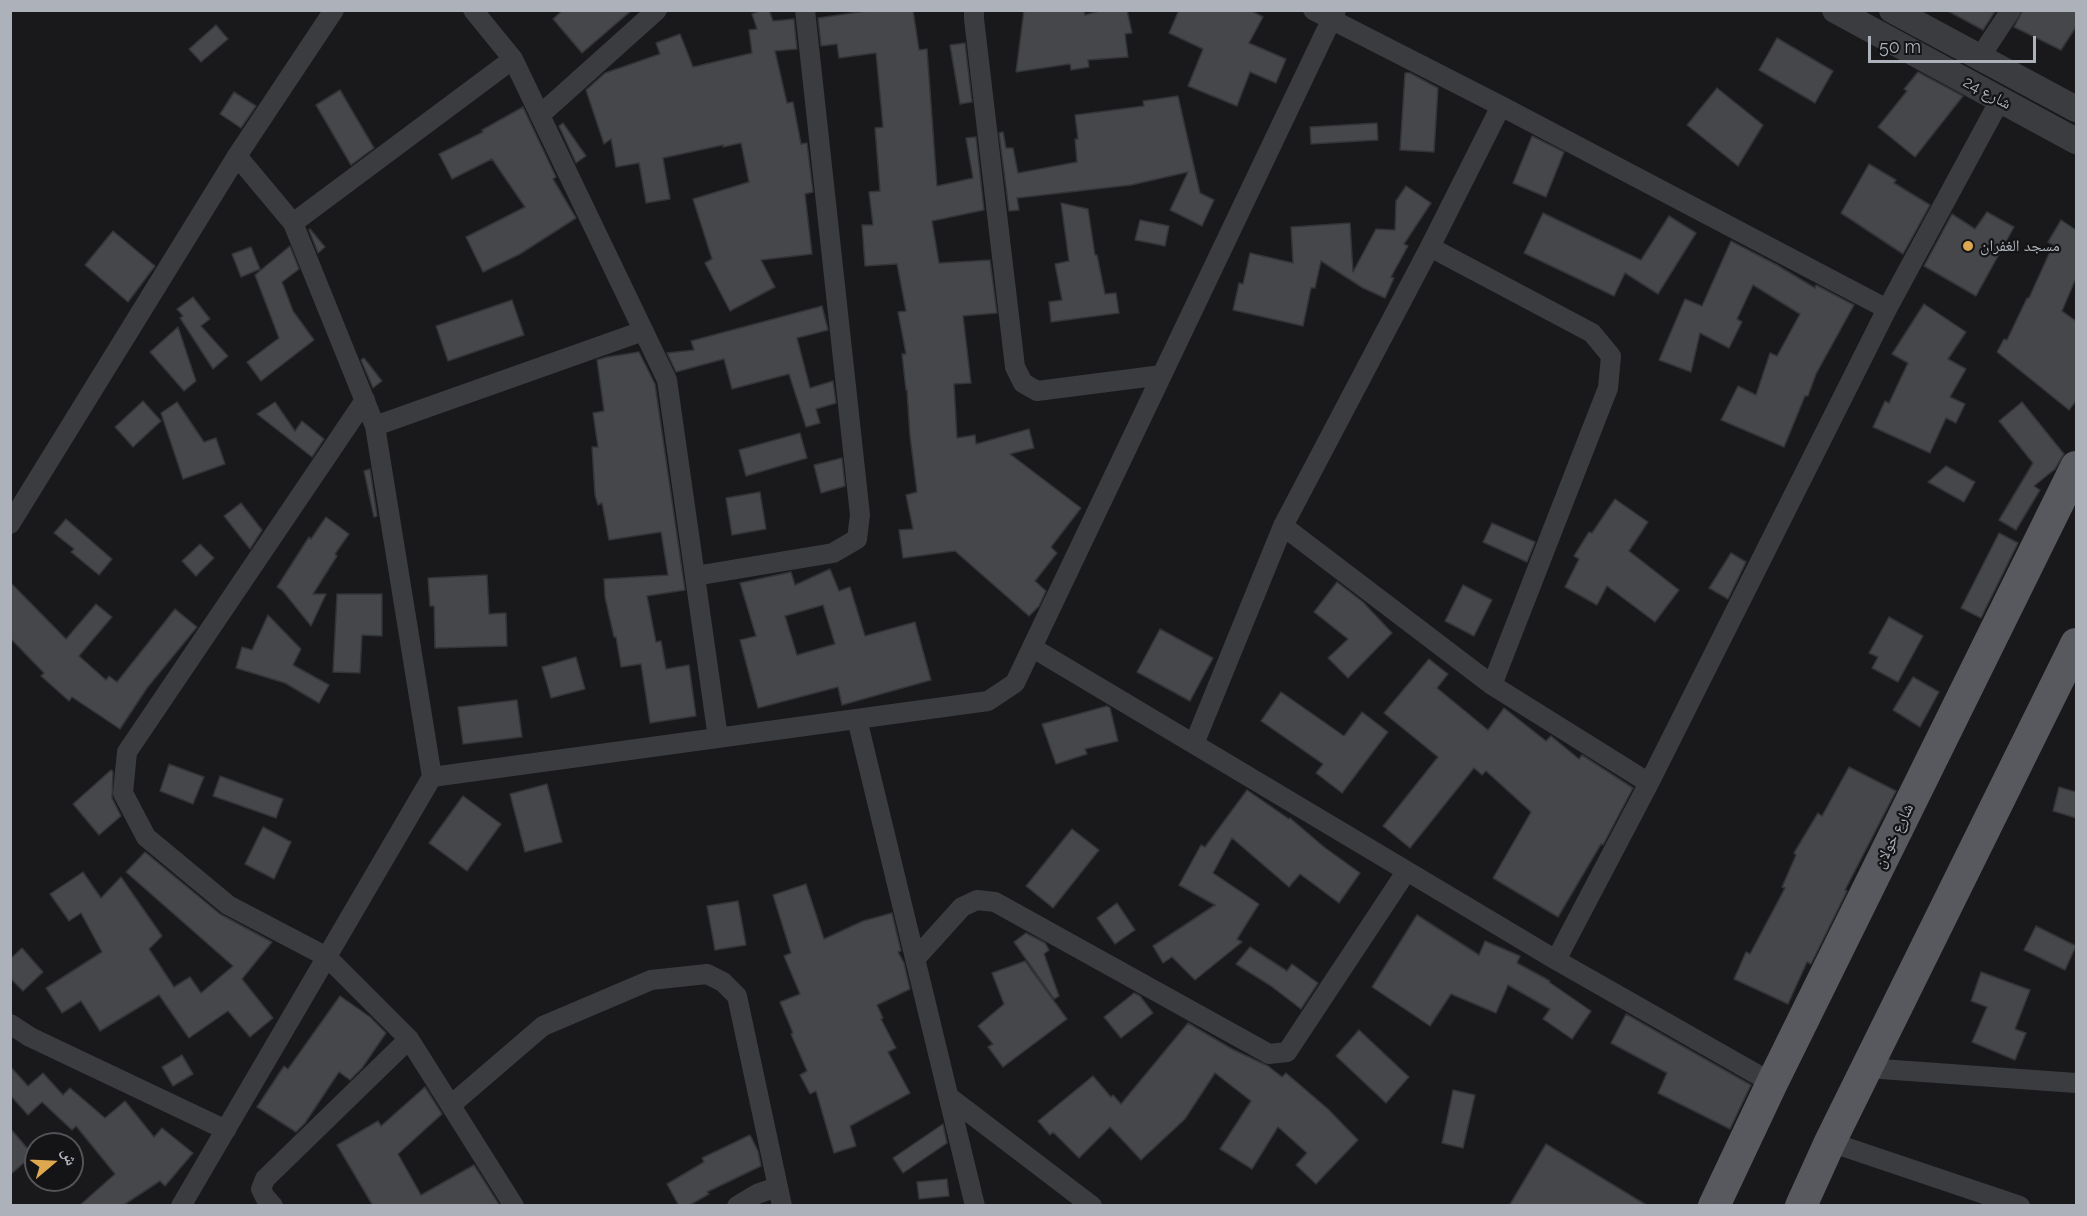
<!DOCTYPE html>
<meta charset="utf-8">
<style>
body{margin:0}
#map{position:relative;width:2087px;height:1216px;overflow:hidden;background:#19191b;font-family:Raleway,"Noto Naskh Arabic",sans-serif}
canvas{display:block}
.frame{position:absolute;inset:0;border:12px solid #adb1b9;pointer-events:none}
.north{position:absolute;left:24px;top:1132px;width:60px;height:60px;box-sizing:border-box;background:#141416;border:2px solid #515357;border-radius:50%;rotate:71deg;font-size:16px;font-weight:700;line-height:24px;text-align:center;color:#adb1b9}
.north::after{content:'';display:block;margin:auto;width:21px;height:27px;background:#dda84f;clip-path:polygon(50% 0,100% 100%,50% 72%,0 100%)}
.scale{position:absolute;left:1868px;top:36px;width:168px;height:27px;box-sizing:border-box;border:3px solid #adb1b9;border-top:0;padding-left:8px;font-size:18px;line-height:21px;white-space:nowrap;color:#adb1b9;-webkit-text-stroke:4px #141416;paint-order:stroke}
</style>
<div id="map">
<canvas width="2087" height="1216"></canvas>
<div class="frame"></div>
<div class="north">ش</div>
<div class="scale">50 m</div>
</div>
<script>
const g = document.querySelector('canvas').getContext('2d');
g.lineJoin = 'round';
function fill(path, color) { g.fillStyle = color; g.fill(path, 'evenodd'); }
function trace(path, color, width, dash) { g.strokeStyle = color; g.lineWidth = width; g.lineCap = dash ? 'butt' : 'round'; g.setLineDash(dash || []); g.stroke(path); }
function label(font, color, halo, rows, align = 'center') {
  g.font = font + ' Raleway,"Noto Naskh Arabic",sans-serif'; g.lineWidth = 4.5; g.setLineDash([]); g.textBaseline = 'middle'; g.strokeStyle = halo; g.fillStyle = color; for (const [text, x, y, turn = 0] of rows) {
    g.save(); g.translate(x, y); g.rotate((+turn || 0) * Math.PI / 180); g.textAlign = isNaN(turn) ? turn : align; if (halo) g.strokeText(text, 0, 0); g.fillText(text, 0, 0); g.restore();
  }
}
const building = new Path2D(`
 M 563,10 L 632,10 L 582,53 L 553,19 Z
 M 762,10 L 769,10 L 773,21 L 794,19 L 797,49 L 775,51 L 787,103 L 793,102 L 801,144 L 807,143 L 813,192 L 805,194 L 812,254 L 761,260 L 775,287 L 730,311 L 705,263 L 712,259 L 693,199 L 749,182 L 741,143 L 723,147 L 723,145 L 663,158 L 670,199 L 646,203 L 639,163 L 616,167 L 611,139 L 604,144 L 586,90 L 605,73 L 660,54 L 656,43 L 680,34 L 693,67 L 752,53 L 749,30 L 757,29 L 752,14 Z
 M 873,10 L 913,10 L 919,50 L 927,49 L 937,186 L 973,178 L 966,138 L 976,137 L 984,210 L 932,221 L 939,263 L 990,260 L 997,313 L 963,316 L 971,383 L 954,384 L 957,438 L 975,435 L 976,444 L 1029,429 L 1034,448 L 1010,454 L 1081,508 L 1051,547 L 1057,553 L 1035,581 L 1046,591 L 1039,606 L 1029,616 L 955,551 L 903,558 L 899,530 L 913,529 L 906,495 L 917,492 L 910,436 L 907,390 L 906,390 L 902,354 L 906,354 L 898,312 L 906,311 L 897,264 L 865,266 L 862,225 L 873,225 L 869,192 L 880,191 L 875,128 L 883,127 L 876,53 L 839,58 L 837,44 L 821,46 L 818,18 Z
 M 1024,10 L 1084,10 L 1085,15 L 1103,10 L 1127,10 L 1132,33 L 1125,34 L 1128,57 L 1088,60 L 1089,67 L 1071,70 L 1070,64 L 1016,72 Z
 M 1179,10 L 1250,10 L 1263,17 L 1249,43 L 1286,59 L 1276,83 L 1250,72 L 1237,106 L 1188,86 L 1203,49 L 1169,33 Z
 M 1946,10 L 1996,10 L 1983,30 Z
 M 2023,10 L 2076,10 L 2076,27 L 2061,50 L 2014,27 Z
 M 216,25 L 228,39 L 201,62 L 189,49 Z
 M 1777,38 L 1833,71 L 1815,103 L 1759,70 Z
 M 965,43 L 972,102 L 960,104 L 950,45 Z
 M 1918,72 L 1963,96 L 1915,157 L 1878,127 L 1907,91 L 1904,89 Z
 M 1405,73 L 1410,73 L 1438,88 L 1434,152 L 1400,150 Z
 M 1717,88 L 1763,125 L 1738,166 L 1687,125 Z
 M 340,90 L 374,148 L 351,165 L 316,105 Z
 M 234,92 L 256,106 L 241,128 L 220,114 Z
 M 1178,96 L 1200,193 L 1214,200 L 1202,226 L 1170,210 L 1188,172 L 1131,185 L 1017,198 L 1019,210 L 1009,211 L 999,133 L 1003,132 L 1006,148 L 1013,148 L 1018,173 L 1077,162 L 1075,139 L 1078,139 L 1075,115 L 1144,106 L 1143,101 Z
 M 523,107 L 556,177 L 553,179 L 576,218 L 520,254 L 483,272 L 466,237 L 525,207 L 492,159 L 452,179 L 439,154 L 483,132 L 482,130 Z
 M 563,123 L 586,156 L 576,163 L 559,126 Z
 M 1377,123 L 1378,140 L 1311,144 L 1310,127 Z
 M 1532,136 L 1564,152 L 1546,197 L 1513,183 Z
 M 1869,164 L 1896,180 L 1894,183 L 1930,205 L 1903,254 L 1841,213 Z
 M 1406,186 L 1431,203 L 1404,244 L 1408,246 L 1391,277 L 1394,278 L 1385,298 L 1363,288 L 1321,261 L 1315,288 L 1311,288 L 1303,326 L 1233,310 L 1239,283 L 1243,284 L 1250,253 L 1293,263 L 1291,227 L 1350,223 L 1353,272 L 1376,229 L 1395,230 L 1396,201 Z
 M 1061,203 L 1088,209 L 1095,255 L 1097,255 L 1105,294 L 1116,293 L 1119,313 L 1051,322 L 1049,302 L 1062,300 L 1055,264 L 1069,261 Z
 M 1987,212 L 2014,227 L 1976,296 L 1924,266 L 1952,214 L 1975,229 Z
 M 1543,213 L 1641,260 L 1669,216 L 1696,233 L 1658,294 L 1625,273 L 1614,296 L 1524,253 Z
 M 1140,220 L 1169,226 L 1165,246 L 1135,240 Z
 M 2061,220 L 2076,230 L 2076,278 L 2062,311 L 2076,321 L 2076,401 L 2069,410 L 1997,352 L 2004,339 L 2007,340 L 2027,298 L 2029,298 L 2053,245 L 2048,242 Z
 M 310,229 L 325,247 L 318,253 L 309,230 Z
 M 113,231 L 155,266 L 128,302 L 85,265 Z
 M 1731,241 L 1777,265 L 1815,288 L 1816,285 L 1854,305 L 1816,374 L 1808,396 L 1805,396 L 1784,447 L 1721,420 L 1738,386 L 1756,395 L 1770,353 L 1777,356 L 1800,314 L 1753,285 L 1737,319 L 1742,322 L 1729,348 L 1700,333 L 1691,372 L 1659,360 L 1685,299 L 1702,306 Z
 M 290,246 L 299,269 L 282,282 L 293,311 L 314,340 L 261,381 L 247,362 L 279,338 L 255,275 Z
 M 251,247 L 260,269 L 241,277 L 232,254 Z
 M 193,297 L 210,319 L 201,326 L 228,356 L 213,369 L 180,318 L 183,316 L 177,309 Z
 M 512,300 L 524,335 L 448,361 L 436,326 Z
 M 1924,304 L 1966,332 L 1948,359 L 1966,369 L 1950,397 L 1965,404 L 1956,423 L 1946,418 L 1930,453 L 1873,427 L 1885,401 L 1889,403 L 1908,363 L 1892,354 Z
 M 822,306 L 828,330 L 797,338 L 810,388 L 833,381 L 836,403 L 816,409 L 820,423 L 806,427 L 789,374 L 732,389 L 724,359 L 676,372 L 667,353 L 694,350 L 691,341 Z
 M 178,327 L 196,381 L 184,391 L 150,352 Z
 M 639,352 L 655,384 L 685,590 L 647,596 L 656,642 L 661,641 L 666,669 L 689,665 L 696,716 L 650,723 L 641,664 L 621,667 L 616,637 L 614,637 L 605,597 L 604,579 L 668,575 L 661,532 L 609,540 L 602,503 L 598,505 L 595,495 L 592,447 L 598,447 L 593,413 L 604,411 L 597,360 L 607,357 Z
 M 364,358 L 382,381 L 373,388 L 361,360 Z
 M 143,401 L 161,421 L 133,447 L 115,427 Z
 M 177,402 L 204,442 L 216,438 L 225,464 L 183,479 L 161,413 Z
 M 275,402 L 295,431 L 302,421 L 324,439 L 312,457 L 257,414 Z
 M 2022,402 L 2064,454 L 2055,469 L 2034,486 L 2040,490 L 2016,530 L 1999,520 L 2033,463 L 1999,421 Z
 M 800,433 L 807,458 L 746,476 L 739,450 Z
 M 842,458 L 845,486 L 821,493 L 814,465 Z
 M 1946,466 L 1975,482 L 1964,502 L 1928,482 Z
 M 370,469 L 377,516 L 374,517 L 364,471 Z
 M 760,492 L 766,529 L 732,535 L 726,498 Z
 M 1615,499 L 1648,522 L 1629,551 L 1679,590 L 1655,622 L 1607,586 L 1597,605 L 1565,587 L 1579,559 L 1574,556 L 1589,532 L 1592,533 Z
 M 241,503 L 262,530 L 250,549 L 224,516 Z
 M 326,517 L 349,534 L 335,554 L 337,556 L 313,594 L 326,594 L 311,626 L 282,590 L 277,587 L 309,537 L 311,539 Z
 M 66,519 L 112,559 L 99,575 L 71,552 L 74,549 L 54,533 Z
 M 1492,523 L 1535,542 L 1527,562 L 1483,542 Z
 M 1999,533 L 2018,543 L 1981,618 L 1961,608 Z
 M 200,544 L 214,558 L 196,576 L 182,561 Z
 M 1731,553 L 1746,562 L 1728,599 L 1709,588 Z
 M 830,569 L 839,591 L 850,587 L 865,636 L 915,622 L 931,680 L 842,705 L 838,687 L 758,708 L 740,640 L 756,636 L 740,583 L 791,572 L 795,585 ZM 823,605 L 835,644 L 797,655 L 785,616 Z
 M 487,575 L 489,614 L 506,613 L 507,646 L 435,648 L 434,606 L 430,606 L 428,578 Z
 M 10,582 L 66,639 L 96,604 L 112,617 L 79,656 L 106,680 L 109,676 L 117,682 L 175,609 L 197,627 L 147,688 L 120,729 L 72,697 L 69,701 L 41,676 L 44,673 L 10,638 Z
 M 1337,582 L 1363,602 L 1392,633 L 1348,678 L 1328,658 L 1348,639 L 1314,612 Z
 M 1463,585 L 1492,600 L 1474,636 L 1445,621 Z
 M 337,594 L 382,594 L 382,636 L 362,635 L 360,673 L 333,672 Z
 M 268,615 L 301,649 L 293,665 L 329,685 L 319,703 L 285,683 L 236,668 L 242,647 L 252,650 Z
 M 1889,617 L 1923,636 L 1898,682 L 1872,668 L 1878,657 L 1869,653 Z
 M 1160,629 L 1213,658 L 1190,701 L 1137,672 Z
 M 576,657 L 585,689 L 551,698 L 542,667 Z
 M 1429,659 L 1448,674 L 1437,688 L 1488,730 L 1504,708 L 1546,741 L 1551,736 L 1579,759 L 1582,755 L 1633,788 L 1603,845 L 1601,844 L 1558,917 L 1493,878 L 1531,812 L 1486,771 L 1482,775 L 1474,768 L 1410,848 L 1383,826 L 1438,757 L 1384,713 Z
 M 1913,677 L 1939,692 L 1920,727 L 1893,710 Z
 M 1281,692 L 1344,736 L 1362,712 L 1388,732 L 1342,793 L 1316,773 L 1323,764 L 1261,721 Z
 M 517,700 L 522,737 L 463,744 L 458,707 Z
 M 1107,706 L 1110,708 L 1118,741 L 1085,749 L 1087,754 L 1056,764 L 1042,724 Z
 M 169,764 L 204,777 L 193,804 L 160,791 Z
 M 1849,767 L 1896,791 L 1845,890 L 1847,891 L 1811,964 L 1807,962 L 1788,1004 L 1734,979 L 1746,952 L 1750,954 L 1785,888 L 1782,887 L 1796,855 L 1794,853 L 1818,813 L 1822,816 Z
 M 111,770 L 113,772 L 112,798 L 121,816 L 99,835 L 73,804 Z
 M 220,776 L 283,799 L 276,818 L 213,796 Z
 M 547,784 L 562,842 L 525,852 L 510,794 Z
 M 2059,787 L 2076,792 L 2076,818 L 2053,811 Z
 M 1247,790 L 1289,819 L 1290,818 L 1324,847 L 1360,873 L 1339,903 L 1300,874 L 1289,887 L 1232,838 L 1213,873 L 1259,904 L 1237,939 L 1242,942 L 1195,980 L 1172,957 L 1163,963 L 1153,946 L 1215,905 L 1179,885 L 1201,845 L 1205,847 Z
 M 463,796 L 501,824 L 467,871 L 429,843 Z
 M 263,827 L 291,842 L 274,879 L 245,864 Z
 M 1072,829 L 1099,850 L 1053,908 L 1026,886 Z
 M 145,852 L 220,914 L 272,942 L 242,979 L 273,1018 L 250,1037 L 228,1011 L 189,1038 L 159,995 L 100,1031 L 81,1001 L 62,1013 L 46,988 L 102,952 L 81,913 L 69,921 L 50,894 L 83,872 L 101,898 L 121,877 L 162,936 L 149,949 L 174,987 L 190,977 L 201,993 L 233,966 L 126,872 Z
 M 806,884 L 824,939 L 863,921 L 892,913 L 901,951 L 898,952 L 904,963 L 910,989 L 877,1005 L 883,1018 L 881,1019 L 896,1048 L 888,1052 L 910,1093 L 850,1126 L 856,1146 L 834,1153 L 816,1091 L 810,1094 L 800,1075 L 807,1071 L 791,1034 L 793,1033 L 780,1002 L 800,994 L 784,956 L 791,953 L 773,895 Z
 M 738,901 L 746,945 L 715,950 L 707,906 Z
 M 1117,903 L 1135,930 L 1115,944 L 1097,918 Z
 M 1417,915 L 1479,955 L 1485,941 L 1520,956 L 1517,963 L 1550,981 L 1549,982 L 1591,1011 L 1572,1039 L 1543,1019 L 1550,1009 L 1508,985 L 1496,1013 L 1451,994 L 1430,1026 L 1372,987 Z
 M 2036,926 L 2076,946 L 2065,970 L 2024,950 Z
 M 1026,933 L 1045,943 L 1049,950 L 1044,954 L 1059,996 L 1054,999 L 1014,942 Z
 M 1250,947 L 1287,971 L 1292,964 L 1318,983 L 1301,1009 L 1271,986 L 1236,964 Z
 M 22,948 L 43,972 L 23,991 L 10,978 L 10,959 Z
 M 1025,961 L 1067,1019 L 1003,1067 L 988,1047 L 993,1044 L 978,1026 L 1004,1004 L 992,973 Z
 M 1981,972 L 2030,990 L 2015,1029 L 2026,1033 L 2015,1060 L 1972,1042 L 1987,1007 L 1971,1001 Z
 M 1134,993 L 1140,996 L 1153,1013 L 1121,1038 L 1104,1017 Z
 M 340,996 L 370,1017 L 386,1033 L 362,1068 L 350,1080 L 339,1072 L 305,1123 L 296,1132 L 257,1107 L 284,1066 L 288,1069 Z
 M 1626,1014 L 1751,1085 L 1730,1129 L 1658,1093 L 1667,1073 L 1611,1043 Z
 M 1188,1023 L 1232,1049 L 1268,1066 L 1282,1077 L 1286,1073 L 1328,1109 L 1358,1140 L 1316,1184 L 1296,1165 L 1307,1153 L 1278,1127 L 1252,1169 L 1220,1149 L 1251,1101 L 1215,1073 L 1185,1119 L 1141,1160 L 1110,1127 L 1079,1158 L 1053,1132 L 1050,1135 L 1038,1121 L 1093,1076 L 1111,1097 L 1113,1095 L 1121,1104 Z
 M 1359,1030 L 1409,1077 L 1386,1103 L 1336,1056 Z
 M 182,1055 L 193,1074 L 173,1086 L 162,1067 Z
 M 10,1066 L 28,1086 L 43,1073 L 63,1095 L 70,1088 L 105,1118 L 125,1101 L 154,1137 L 162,1128 L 193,1153 L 165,1186 L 160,1181 L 122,1206 L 79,1206 L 115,1174 L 76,1126 L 72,1130 L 42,1102 L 28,1115 L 10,1095 Z
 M 425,1087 L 442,1114 L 398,1154 L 421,1195 L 474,1165 L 500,1206 L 373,1206 L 337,1145 L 378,1121 L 381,1126 Z
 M 1453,1090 L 1475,1095 L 1463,1148 L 1442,1143 Z
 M 943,1124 L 947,1143 L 903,1173 L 893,1158 Z
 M 10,1128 L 33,1155 L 10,1175 Z
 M 750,1135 L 758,1151 L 761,1166 L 707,1192 L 709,1194 L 688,1206 L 679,1206 L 667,1184 L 704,1162 L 702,1158 Z
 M 1546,1144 L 1648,1206 L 1509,1206 Z
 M 947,1179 L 949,1196 L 919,1199 L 917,1182 Z`);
const minor = new Path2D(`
 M 473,10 L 513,59 L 667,380 L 718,738
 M 974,10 L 974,19 L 1015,367 L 1023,383 L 1037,391 L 1162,375
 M 1313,10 L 1501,106 L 1887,309
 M 1980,57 L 2011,10
 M 540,115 L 657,10
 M 293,223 L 513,59
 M 1430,247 L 1592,333 L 1611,356 L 1608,388 L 1492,685
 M 365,400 L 127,752 L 123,793 L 146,837 L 228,905 L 327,957 L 409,1039 L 514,1206
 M 375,426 L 643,331
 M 10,524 L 237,156
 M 1283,526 L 1492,685 L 1649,783
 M 695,576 L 833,553 L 857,539 L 860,515 L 805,10
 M 1033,648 L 1556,960 L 1772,1083
 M 857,719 L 975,1206
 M 1194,744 L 1283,526 L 1430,247 L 1501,106
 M 432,777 L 988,701 L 1015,683 L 1336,10
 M 916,958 L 962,907 L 977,900 L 995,902 L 1269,1054 L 1287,1052 L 1406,872
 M 1556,960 L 1649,783 L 1887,309 L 2000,100
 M 10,1024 L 30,1037 L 226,1130
 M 1867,1068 L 2076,1083
 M 949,1097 L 1092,1206
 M 451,1105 L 543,1026 L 651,980 L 707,974 L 723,982 L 737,996 L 782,1206
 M 1830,1142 L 2020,1206
 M 181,1206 L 432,777 L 375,426 L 293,223 L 237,156 L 334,10
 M 273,1206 L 265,1197 L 261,1189 L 265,1179 L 409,1039
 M 737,1206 L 757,1194 L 777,1187`);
const tertiary = new Path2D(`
 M 1835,10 L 2076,141
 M 1892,10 L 2076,109`);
const primary = new Path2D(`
 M 1714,1206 L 1772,1083 L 2076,467
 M 1801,1206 L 1830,1142 L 2076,644`);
const markers = [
 [1968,246,6,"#dda84f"]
];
const streetNames = [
 ["شارع 24",1987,93,28],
 ["شارع خولان",1894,836,-64]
];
const poiNames = [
 ["مسجد الغفران",1980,246]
];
fill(building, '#46474b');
trace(building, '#333437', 1.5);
trace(minor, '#3b3c40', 20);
trace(tertiary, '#3b3c40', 26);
trace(primary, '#57595e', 32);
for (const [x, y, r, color] of markers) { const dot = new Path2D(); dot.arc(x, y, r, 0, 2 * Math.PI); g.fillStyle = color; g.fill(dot); trace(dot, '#141416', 2); }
label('16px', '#adb1b9', '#141416', streetNames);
label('16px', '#adb1b9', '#141416', poiNames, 'left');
</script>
